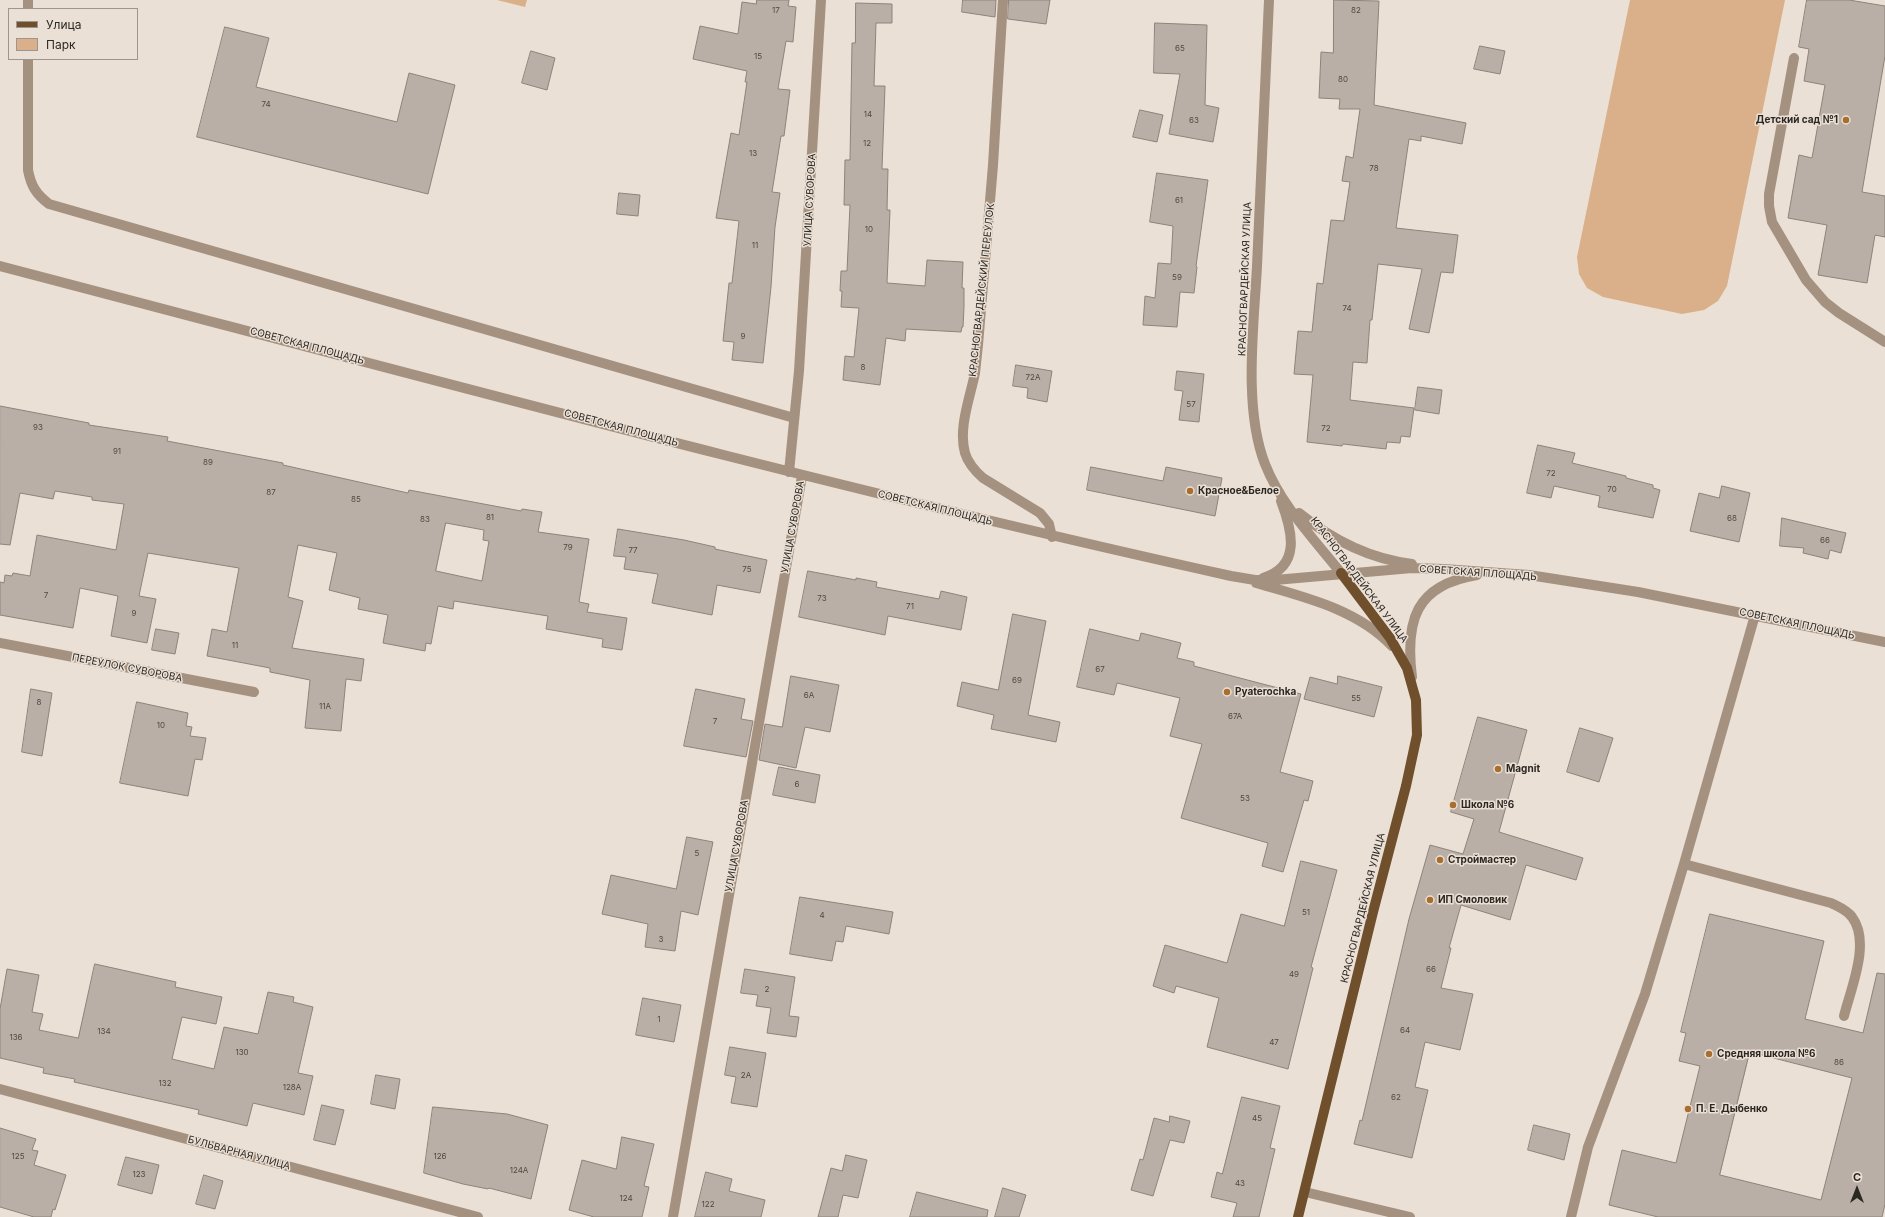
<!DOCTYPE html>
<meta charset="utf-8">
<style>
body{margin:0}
#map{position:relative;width:1885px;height:1217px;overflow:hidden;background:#ebe0d5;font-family:Inter,sans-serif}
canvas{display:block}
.legend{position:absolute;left:8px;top:8px;width:130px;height:52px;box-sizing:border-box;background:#ebe0d5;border:1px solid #9e968e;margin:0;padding:5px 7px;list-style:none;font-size:12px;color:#2b2723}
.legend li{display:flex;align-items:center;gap:8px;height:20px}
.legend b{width:20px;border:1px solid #9e968e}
.north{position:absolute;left:1837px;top:1169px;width:40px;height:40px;-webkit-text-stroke:3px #ebe0d5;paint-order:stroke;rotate:0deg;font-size:11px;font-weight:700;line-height:16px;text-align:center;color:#2b2723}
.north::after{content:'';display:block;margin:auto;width:14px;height:18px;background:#2b2723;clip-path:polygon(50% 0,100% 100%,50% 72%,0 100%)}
</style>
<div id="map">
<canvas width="1885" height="1217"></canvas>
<ul class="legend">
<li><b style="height:5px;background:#704f2c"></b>Улица</li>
<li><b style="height:11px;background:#d9b089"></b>Парк</li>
</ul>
<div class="north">С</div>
</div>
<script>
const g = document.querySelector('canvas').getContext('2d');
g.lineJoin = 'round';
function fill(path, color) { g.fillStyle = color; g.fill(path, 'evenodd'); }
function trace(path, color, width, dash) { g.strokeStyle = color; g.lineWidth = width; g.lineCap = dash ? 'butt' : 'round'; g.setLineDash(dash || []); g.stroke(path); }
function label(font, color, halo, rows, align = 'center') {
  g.font = font + ' Inter,sans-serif'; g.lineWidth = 3; g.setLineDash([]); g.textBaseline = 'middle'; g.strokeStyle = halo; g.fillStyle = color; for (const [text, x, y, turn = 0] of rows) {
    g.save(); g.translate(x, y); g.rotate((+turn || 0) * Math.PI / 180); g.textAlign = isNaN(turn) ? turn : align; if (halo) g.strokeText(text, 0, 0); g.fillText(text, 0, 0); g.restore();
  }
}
const green = new Path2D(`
 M 497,0 L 527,0 L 525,7 Z
 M 1630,0 L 1785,0 L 1727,286 L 1718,301 L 1704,310 L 1682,314 L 1603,297 L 1587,288 L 1579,274 L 1577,257 Z`);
const building = new Path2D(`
 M 757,0 L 789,0 L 788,6 L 796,7 L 793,42 L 786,41 L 778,89 L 790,90 L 784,136 L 781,136 L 772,192 L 780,193 L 775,227 L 771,287 L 763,363 L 732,360 L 734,342 L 723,341 L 729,283 L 732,283 L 739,221 L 716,218 L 731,133 L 739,135 L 747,82 L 745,82 L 747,71 L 693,59 L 700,26 L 738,34 L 742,2 L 756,4 Z
 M 963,0 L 996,0 L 995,17 L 962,12 Z
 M 1009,0 L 1050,0 L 1046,24 L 1008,19 Z
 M 1334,0 L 1379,1 L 1374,105 L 1466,123 L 1462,144 L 1421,136 L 1421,141 L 1409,139 L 1396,228 L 1458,235 L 1453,273 L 1441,272 L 1429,333 L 1409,329 L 1422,269 L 1378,264 L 1372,320 L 1370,320 L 1367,363 L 1353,362 L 1350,400 L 1414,408 L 1410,437 L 1401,436 L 1400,443 L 1387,442 L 1386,449 L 1343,444 L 1342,446 L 1307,442 L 1313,375 L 1294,374 L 1298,331 L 1312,332 L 1317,283 L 1323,284 L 1331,220 L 1344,221 L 1350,182 L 1342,181 L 1346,156 L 1353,158 L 1360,109 L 1339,109 L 1340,99 L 1319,98 L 1321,52 L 1333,53 Z
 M 1807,0 L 1849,0 L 1885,6 L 1885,56 L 1862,192 L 1885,196 L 1885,237 L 1875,235 L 1867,283 L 1818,275 L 1827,225 L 1788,218 L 1799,155 L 1812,158 L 1825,85 L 1804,81 L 1809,49 L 1799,47 Z
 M 856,3 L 892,4 L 892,23 L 876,23 L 874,86 L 885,86 L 882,169 L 888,169 L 887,210 L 890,210 L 887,283 L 925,286 L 927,260 L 963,262 L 962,288 L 964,288 L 964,307 L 963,327 L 962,327 L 961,332 L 906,329 L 905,341 L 886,338 L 880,385 L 843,380 L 845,356 L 854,357 L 859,308 L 841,307 L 842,291 L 840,291 L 841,271 L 847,271 L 850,205 L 844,205 L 845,160 L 850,160 L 852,43 L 855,43 Z
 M 1155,23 L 1207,25 L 1205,105 L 1219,108 L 1213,142 L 1169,134 L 1180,74 L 1154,73 Z
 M 225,27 L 269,38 L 256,87 L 397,122 L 409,73 L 455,85 L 428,194 L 197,137 Z
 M 1480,46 L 1505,51 L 1500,74 L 1474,69 Z
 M 531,51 L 555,58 L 547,90 L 522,83 Z
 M 1140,110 L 1163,115 L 1157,142 L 1133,137 Z
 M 1157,173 L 1208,180 L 1196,266 L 1197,267 L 1194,293 L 1180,292 L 1177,327 L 1143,325 L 1145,296 L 1155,298 L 1158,263 L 1171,264 L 1173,226 L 1150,222 Z
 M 619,193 L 640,195 L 638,216 L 617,214 Z
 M 1016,365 L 1052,371 L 1047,402 L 1027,398 L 1028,388 L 1013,386 Z
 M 1177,371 L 1204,374 L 1199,422 L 1179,420 L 1183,391 L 1175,390 Z
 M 1418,387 L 1442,390 L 1439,414 L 1415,410 Z
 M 0,406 L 89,423 L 89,425 L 168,437 L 167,441 L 283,463 L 283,465 L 408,493 L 409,490 L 521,511 L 522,509 L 542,512 L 538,532 L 589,539 L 579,602 L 589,604 L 587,612 L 627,618 L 622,650 L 602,647 L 603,639 L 546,629 L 548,616 L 454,601 L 453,609 L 438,606 L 431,644 L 426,643 L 425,651 L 383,643 L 388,615 L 358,609 L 360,598 L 329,590 L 337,553 L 298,545 L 288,597 L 303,601 L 292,648 L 364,659 L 361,681 L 346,679 L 341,731 L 305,728 L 310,680 L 270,672 L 270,668 L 207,656 L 212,629 L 227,632 L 239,568 L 148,553 L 139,596 L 156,599 L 147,643 L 111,636 L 118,596 L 80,588 L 73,628 L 0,615 L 0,582 L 4,583 L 5,575 L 12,576 L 13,573 L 30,576 L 37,535 L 116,550 L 124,504 L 92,500 L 92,497 L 55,491 L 53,499 L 20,493 L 10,545 L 0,544 ZM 446,523 L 484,530 L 483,540 L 489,541 L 482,581 L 436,571 Z
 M 1538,445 L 1575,453 L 1572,463 L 1626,476 L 1626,478 L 1653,485 L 1653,488 L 1660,490 L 1653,518 L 1598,507 L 1600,496 L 1554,486 L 1551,498 L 1527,493 Z
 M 1091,467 L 1163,481 L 1166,467 L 1222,478 L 1215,516 L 1087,490 Z
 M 1722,486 L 1750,493 L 1739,542 L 1690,531 L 1699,493 L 1719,498 Z
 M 1782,518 L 1846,533 L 1841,553 L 1830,550 L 1828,559 L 1803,553 L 1804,548 L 1780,546 Z
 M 618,529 L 684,540 L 715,547 L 715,549 L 767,560 L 760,593 L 717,585 L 712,615 L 652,603 L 658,574 L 624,569 L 626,557 L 614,556 Z
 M 808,571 L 856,580 L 856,578 L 877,582 L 876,587 L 939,599 L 941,591 L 967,597 L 961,630 L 888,616 L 885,635 L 799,617 Z
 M 1013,614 L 1046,621 L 1028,715 L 1060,722 L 1056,742 L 991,729 L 994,715 L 957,706 L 962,682 L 998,690 Z
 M 156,629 L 179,633 L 175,654 L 152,650 Z
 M 1090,629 L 1139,641 L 1141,633 L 1181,643 L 1177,658 L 1194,662 L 1194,666 L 1301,694 L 1280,772 L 1313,781 L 1308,801 L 1304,800 L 1283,872 L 1262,866 L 1268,843 L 1181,818 L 1202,744 L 1170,736 L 1180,698 L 1117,683 L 1114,695 L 1077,687 Z
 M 791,676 L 839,685 L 830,732 L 805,727 L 796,768 L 759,760 L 765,724 L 782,727 Z
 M 1338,676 L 1382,687 L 1374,717 L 1304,699 L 1310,677 L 1337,684 Z
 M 31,689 L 52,693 L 42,756 L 22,752 Z
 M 696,689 L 745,699 L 741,719 L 753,721 L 746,757 L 684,746 Z
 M 137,702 L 188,713 L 186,726 L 192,727 L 190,736 L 206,738 L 202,760 L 195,759 L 188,796 L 120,783 Z
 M 1478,717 L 1527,730 L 1499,832 L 1583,858 L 1576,880 L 1526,865 L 1510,920 L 1461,905 L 1449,948 L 1451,948 L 1441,988 L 1473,994 L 1460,1050 L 1425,1042 L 1415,1087 L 1428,1090 L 1412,1158 L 1354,1144 L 1360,1120 L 1362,1121 L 1409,919 L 1430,845 L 1463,854 L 1474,819 L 1451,812 Z
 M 1580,728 L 1613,738 L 1599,782 L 1567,772 Z
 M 779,767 L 820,775 L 815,803 L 773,795 Z
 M 687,837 L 713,842 L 698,915 L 681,911 L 675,951 L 645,947 L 648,924 L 602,914 L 611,875 L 676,889 Z
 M 1301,861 L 1337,870 L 1311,967 L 1313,968 L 1288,1069 L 1207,1047 L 1219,998 L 1176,986 L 1174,993 L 1153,986 L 1165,945 L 1227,963 L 1241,914 L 1284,926 Z
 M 800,897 L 893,912 L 889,934 L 846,926 L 843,942 L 836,941 L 832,961 L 790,954 Z
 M 1710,914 L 1824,941 L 1805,1019 L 1863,1033 L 1877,973 L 1885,974 L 1885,1204 L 1882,1217 L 1658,1217 L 1609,1205 L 1622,1150 L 1676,1163 L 1700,1066 L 1679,1061 L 1686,1033 L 1681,1032 ZM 1750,1052 L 1852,1078 L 1821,1200 L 1720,1175 Z
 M 95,964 L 176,982 L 175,987 L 222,997 L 216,1024 L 182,1017 L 172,1059 L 214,1069 L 224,1027 L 258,1034 L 268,992 L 294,997 L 293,1002 L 313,1007 L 298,1073 L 313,1076 L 304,1115 L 253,1103 L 247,1126 L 198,1114 L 199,1110 L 74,1082 L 75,1079 L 43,1073 L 44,1068 L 0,1058 L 0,1009 L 7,969 L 39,975 L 32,1012 L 43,1014 L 39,1030 L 78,1038 Z
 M 745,969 L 795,977 L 789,1016 L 799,1017 L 796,1037 L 767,1033 L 771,1008 L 756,1006 L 758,995 L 741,993 Z
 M 643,998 L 681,1005 L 674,1042 L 636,1035 Z
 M 730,1047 L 766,1053 L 757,1107 L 731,1103 L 736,1077 L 725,1075 Z
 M 376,1075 L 400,1079 L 395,1109 L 371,1104 Z
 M 1242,1097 L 1280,1106 L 1270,1148 L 1275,1149 L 1259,1217 L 1233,1217 L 1237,1203 L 1211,1197 L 1217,1172 L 1222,1174 Z
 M 322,1105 L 344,1110 L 335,1145 L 314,1140 Z
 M 433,1107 L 507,1114 L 548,1125 L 531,1199 L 489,1188 L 488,1189 L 463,1184 L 424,1173 Z
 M 1170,1116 L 1190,1121 L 1184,1143 L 1170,1140 L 1153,1196 L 1131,1190 L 1140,1159 L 1143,1160 L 1154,1118 L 1169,1122 Z
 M 1534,1125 L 1570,1134 L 1564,1160 L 1528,1150 Z
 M 0,1128 L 36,1139 L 32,1150 L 38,1151 L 34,1165 L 66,1175 L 55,1210 L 53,1209 L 51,1217 L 34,1217 L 0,1207 Z
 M 622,1137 L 654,1144 L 644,1186 L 649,1187 L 642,1217 L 594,1217 L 569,1210 L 582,1160 L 616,1169 Z
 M 846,1155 L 867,1160 L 858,1198 L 843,1195 L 838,1217 L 818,1217 L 831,1168 L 842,1171 Z
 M 126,1157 L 159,1165 L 152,1194 L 118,1185 Z
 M 706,1172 L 732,1179 L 729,1191 L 765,1200 L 761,1217 L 695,1217 Z
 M 204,1175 L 223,1181 L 215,1209 L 196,1204 Z
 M 1003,1188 L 1026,1195 L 1019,1217 L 995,1217 Z
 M 917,1192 L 988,1210 L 987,1217 L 910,1217 Z`);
const minor = new Path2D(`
 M 1003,0 L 993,165 L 978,345 C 977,355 976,364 975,373 C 970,398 958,428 965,453 C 968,463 975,471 983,478 L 1040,513 L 1049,524 L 1052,537
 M 1269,0 C 1265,89 1261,177 1257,266 C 1254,325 1243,408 1265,464 C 1281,505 1314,539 1341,573
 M 28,9 L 28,0
 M 1794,58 L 1769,194 L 1769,206 L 1772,222 L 1806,280 L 1825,302 L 1839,313 L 1885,342
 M 28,59 L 28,170 C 31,186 36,194 49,204 L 794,418
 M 0,266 C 409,373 818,485 1231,576 L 1255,580 L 1275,580 L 1412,568 L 1444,569 L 1529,575 L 1638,592 L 1885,642
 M 789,472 L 799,371 L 821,0
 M 1299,513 C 1331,539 1370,559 1412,564
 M 1263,578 C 1302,566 1292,530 1281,501
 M 1256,583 C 1304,597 1357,609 1392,646
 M 0,643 L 254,692
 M 1412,677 C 1405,621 1415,585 1477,575
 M 1684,864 L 1831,903 C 1839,907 1847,910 1852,917 C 1871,942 1851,988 1844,1016
 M 0,1089 L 478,1217
 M 1305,1192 L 1410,1217
 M 673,1217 L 802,476
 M 1571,1217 L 1588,1147 L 1645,994 L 1684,864 L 1755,615`);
const major = new Path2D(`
 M 1298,1217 L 1373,912 L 1406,786 L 1417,735 L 1416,700 L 1407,668 L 1390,638 L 1341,573`);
const markers = [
 [1846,120,4,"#a86e2e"],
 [1190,491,4,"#a86e2e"],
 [1227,692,4,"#a86e2e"],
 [1498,769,4,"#a86e2e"],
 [1453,805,4,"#a86e2e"],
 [1440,860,4,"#a86e2e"],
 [1430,900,4,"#a86e2e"],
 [1709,1054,4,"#a86e2e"],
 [1688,1109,4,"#a86e2e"]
];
const numberNames = [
 ["17",776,11],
 ["82",1356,11],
 ["65",1180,49],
 ["15",758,57],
 ["80",1343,80],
 ["74",266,105],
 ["14",868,115],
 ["63",1194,121],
 ["12",867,144],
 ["13",753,154],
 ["78",1374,169],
 ["61",1179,201],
 ["10",869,230],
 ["11",755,246],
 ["59",1177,278],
 ["74",1347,309],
 ["9",743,337],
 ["8",863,368],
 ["72А",1033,378],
 ["57",1191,405],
 ["93",38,428],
 ["72",1326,429],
 ["91",117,452],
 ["89",208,463],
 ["72",1551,474],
 ["70",1612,490],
 ["87",271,493],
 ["85",356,500],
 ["81",490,518],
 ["68",1732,519],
 ["83",425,520],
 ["66",1825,541],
 ["79",568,548],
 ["77",633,551],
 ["75",747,570],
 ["7",46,596],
 ["73",822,599],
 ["71",910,607],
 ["9",134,614],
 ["11",235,646],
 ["67",1100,670],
 ["69",1017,681],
 ["6А",809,696],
 ["55",1356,699],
 ["8",39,703],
 ["11А",325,707],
 ["67А",1235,717],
 ["7",715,722],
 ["10",161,726],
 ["6",797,785],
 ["53",1245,799],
 ["5",697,854],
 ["51",1306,913],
 ["4",822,916],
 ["3",661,940],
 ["66",1431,970],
 ["49",1294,975],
 ["2",767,990],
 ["1",659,1020],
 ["64",1405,1031],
 ["134",104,1032],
 ["136",16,1038],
 ["47",1274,1043],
 ["130",242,1053],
 ["86",1839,1063],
 ["2А",746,1076],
 ["132",165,1084],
 ["128А",292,1088],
 ["62",1396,1098],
 ["45",1257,1119],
 ["125",18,1157],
 ["126",440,1157],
 ["124А",519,1171],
 ["123",139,1175],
 ["43",1240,1184],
 ["124",626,1199],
 ["122",708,1205]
];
const poiNames = [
 ["Детский сад №1",1838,120,"right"],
 ["Красное&Белое",1198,491],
 ["Pyaterochka",1235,692],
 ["Magnit",1506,769],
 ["Школа №6",1461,805],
 ["Строймастер",1448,860],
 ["ИП Смоловик",1438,900],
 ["Средняя школа №6",1717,1054],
 ["П. Е. Дыбенко",1696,1109]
];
const streetNames = [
 ["УЛИЦА СУВОРОВА",810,200,-87],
 ["КРАСНОГВАРДЕЙСКАЯ УЛИЦА",1245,279,-88],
 ["КРАСНОГВАРДЕЙСКИЙ ПЕРЕУЛОК",982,290,-84],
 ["СОВЕТСКАЯ ПЛОЩАДЬ",307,346,15],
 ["СОВЕТСКАЯ ПЛОЩАДЬ",621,428,15],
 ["СОВЕТСКАЯ ПЛОЩАДЬ",935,508,14],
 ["УЛИЦА СУВОРОВА",793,527,-80],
 ["СОВЕТСКАЯ ПЛОЩАДЬ",1478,573,4],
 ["КРАСНОГВАРДЕЙСКАЯ УЛИЦА",1359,580,53],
 ["СОВЕТСКАЯ ПЛОЩАДЬ",1797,624,12],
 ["ПЕРЕУЛОК СУВОРОВА",127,668,11],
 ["УЛИЦА СУВОРОВА",737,846,-80],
 ["КРАСНОГВАРДЕЙСКАЯ УЛИЦА",1363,908,-76],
 ["БУЛЬВАРНАЯ УЛИЦА",239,1153,15]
];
fill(green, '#d9b089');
fill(building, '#baafa6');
trace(building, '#8d837a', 1);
trace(minor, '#a5917f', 10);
trace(major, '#704f2c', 10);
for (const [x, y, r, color] of markers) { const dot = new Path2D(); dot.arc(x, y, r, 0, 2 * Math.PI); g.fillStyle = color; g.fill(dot); trace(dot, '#ebe0d5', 1.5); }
label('8px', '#4f4944', null, numberNames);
label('bold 10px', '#2b2723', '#ebe0d5', poiNames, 'left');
label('10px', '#2b2723', '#ebe0d5', streetNames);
</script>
